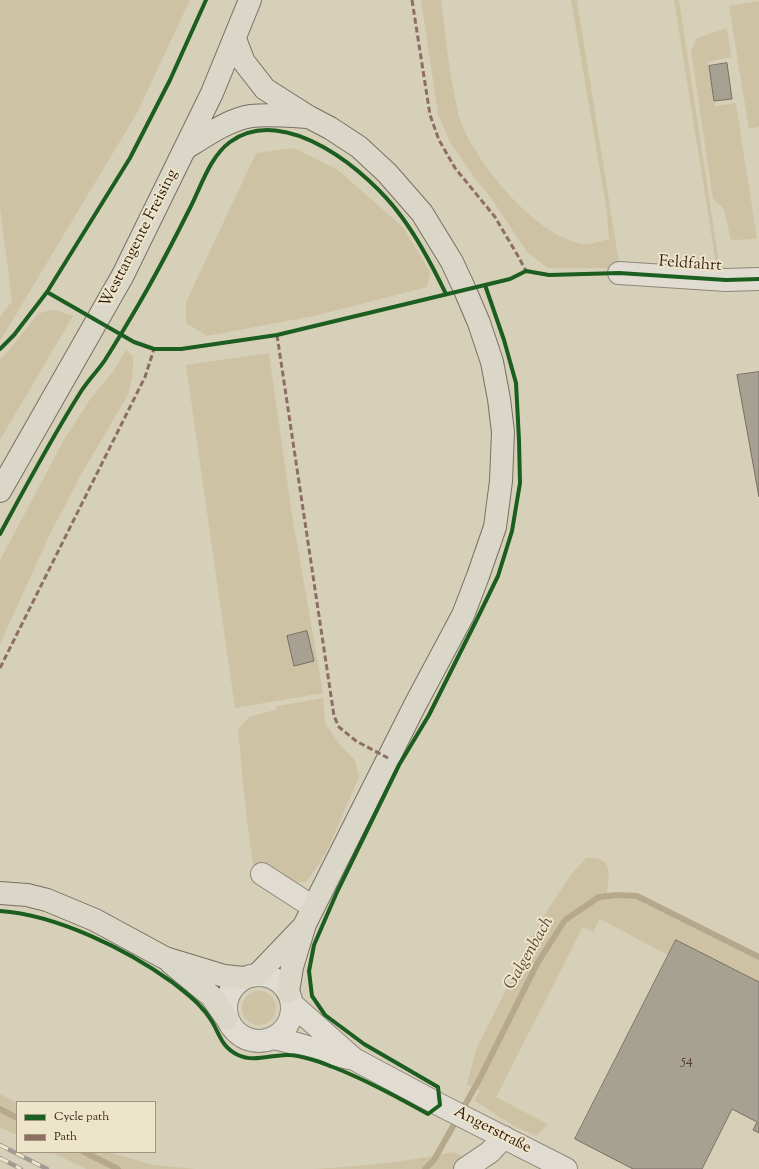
<!DOCTYPE html>
<meta charset="utf-8">
<style>
body{margin:0}
#map{position:relative;width:759px;height:1169px;overflow:hidden;background:#d7d0b9;font-family:"Sorts Mill Goudy",serif}
canvas{display:block}
.legend{position:absolute;left:16px;top:1101px;width:140px;height:52px;box-sizing:border-box;background:#ede5c9;border:1px solid #a39480;margin:0;padding:5px 7px;list-style:none;font-size:12px;color:#331b12}
.legend li{display:flex;align-items:center;gap:8px;height:20px}
.legend b{width:20px;border:1px solid #a39480}
</style>
<div id="map">
<canvas width="759" height="1169"></canvas>
<ul class="legend">
<li><b style="height:5px;background:#1b5e20"></b>Cycle path</li>
<li><b style="height:5px;background:#8d6e63"></b>Path</li>
</ul>
</div>
<script>
const g = document.querySelector('canvas').getContext('2d');
g.lineJoin = 'round';
function fill(path, color) { g.fillStyle = color; g.fill(path, 'evenodd'); }
function trace(path, color, width, dash) { g.strokeStyle = color; g.lineWidth = width; g.lineCap = dash ? 'butt' : 'round'; g.setLineDash(dash || []); g.stroke(path); }
function label(font, color, halo, rows, align = 'center') {
  g.font = font + ' "Sorts Mill Goudy",serif'; g.lineWidth = 4; g.setLineDash([]); g.textBaseline = 'middle'; g.strokeStyle = halo; g.fillStyle = color; for (const [text, x, y, turn = 0] of rows) {
    g.save(); g.translate(x, y); g.rotate((+turn || 0) * Math.PI / 180); g.textAlign = isNaN(turn) ? turn : align; if (halo) g.strokeText(text, 0, 0); g.fillText(text, 0, 0); g.restore();
  }
}
const green = new Path2D(`
 M 0,0 L 190,0 L 137,113 L 0,341 L 0,317 L 12,301 L 0,207 Z
 M 421,0 L 441,0 C 445,31 448,62 454,93 C 456,101 457,109 459,117 C 474,161 534,235 582,244 C 589,245 601,241 609,239 L 606,206 L 571,0 L 577,0 L 619,263 L 716,264 L 674,0 L 679,0 L 720,269 L 548,268 L 527,252 L 491,198 L 474,177 L 450,142 L 438,114 Z
 M 759,1 L 759,127 L 749,129 L 729,6 Z
 M 727,28 L 731,57 L 708,62 L 715,106 L 736,103 L 757,239 L 731,240 L 724,209 L 713,199 L 691,51 L 697,38 Z
 M 294,148 L 338,170 L 403,227 L 430,272 L 427,287 L 314,316 L 207,336 L 186,323 L 186,302 L 256,153 Z
 M 51,310 L 59,311 L 73,316 L 0,440 L 0,359 L 6,354 L 37,315 L 43,312 Z
 M 126,350 L 133,356 L 133,372 L 128,395 L 82,473 L 50,534 L 0,644 L 0,560 L 65,438 L 91,398 L 114,370 Z
 M 269,353 L 292,514 L 323,693 L 235,708 L 186,365 Z
 M 323,698 L 325,723 L 340,745 L 355,760 L 359,777 L 326,853 L 307,881 L 295,883 L 271,867 L 253,864 L 247,822 L 238,729 L 249,717 L 275,710 L 277,706 Z
 M 586,858 C 616,856 609,877 606,898 L 638,899 L 759,960 L 759,982 L 676,940 L 668,955 L 600,919 L 593,932 L 583,927 L 496,1097 L 548,1124 L 536,1136 L 512,1125 L 474,1100 L 480,1090 L 467,1084 L 476,1049 L 541,920 L 570,876 Z
 M242 1008a17 17 0 1 1 34 0a17 17 0 1 1-34 0Z
 M 0,1094 L 17,1103 L 17,1135 L 0,1127 Z
 M 51,1152 L 109,1152 L 153,1165 L 196,1169 L 86,1169 Z
 M 452,1152 L 461,1155 L 461,1163 L 453,1169 L 314,1169 C 360,1166 407,1162 452,1152 Z`);
const stream = new Path2D(`
 M 0,1109 L 17,1118
 M 84,1152 L 118,1169
 M 425,1169 L 434,1160 L 479,1080 L 538,962 L 565,920 L 599,897 L 617,895 L 637,896 L 759,957`);
const building = new Path2D(`
 M 727,63 L 732,99 L 714,101 L 709,66 Z
 M 759,372 L 759,497 L 737,375 Z
 M 307,631 L 314,661 L 294,666 L 287,636 Z
 M 676,940 L 759,982 L 759,1133 L 753,1130 L 757,1122 L 732,1109 L 702,1169 L 633,1169 L 575,1139 Z`);
const minor = new Path2D(`
 M 619,273 L 726,280 L 759,279
 M 262,874 L 313,907
 M226 1008a33 33 0 1 1 66 0a33 33 0 1 1-66 0Z
 M 292,1004 L 354,1059 L 440,1105 L 566,1169
 M 273,1038 C 299,1043 323,1053 349,1058
 M 465,1169 L 490,1152 L 504,1137`);
const major = new Path2D(`
 M 235,39 L 244,62 L 265,89 L 309,117 L 330,128 L 359,147 L 387,173 L 422,213 L 452,262 L 465,290 L 479,323 L 492,362 L 499,399 L 503,432 L 501,481 L 495,527 L 478,576 L 463,615 L 415,705 L 305,924 L 292,967 L 288,992
 M 186,148 C 205,136 230,119 251,116 C 270,114 289,116 308,117
 M 0,491 L 123,275 L 212,93 L 250,0
 M 0,893 L 27,895 L 47,900 L 95,920 L 165,958 L 224,976 L 244,978
 M 171,963 L 211,996 L 227,1019
 M 258,974 L 303,927`);
const rail = new Path2D(`
 M 0,1145 L 47,1169
 M 0,1158 L 21,1169`);
const quiet = new Path2D(`
 M 412,0 L 430,115 L 439,140 L 455,168 L 495,217 L 518,256 L 526,271
 M 277,335 L 334,716 L 339,727 L 356,741 L 388,758
 M 0,668 L 145,377 L 154,349`);
const cycleway = new Path2D(`
 M 47,292 L 134,342 L 154,349 L 181,349 L 277,335 L 510,279 L 526,271 L 549,275 L 619,273 L 726,280 L 759,279
 M 0,349 L 14,335 L 47,292 L 130,158 L 170,80 L 206,0
 M 0,534 C 26,486 51,439 80,393 C 87,381 97,372 105,360 C 117,341 129,321 140,302 C 158,271 175,238 191,206 C 202,184 210,157 230,142 C 285,102 369,172 401,216 C 419,240 433,267 446,294
 M 0,911 C 57,915 126,949 172,982 C 182,990 192,997 200,1006 C 204,1010 208,1015 211,1020 C 220,1034 221,1047 238,1055 C 254,1063 273,1054 289,1055 C 296,1055 303,1057 310,1059 C 318,1061 325,1064 333,1067 C 366,1080 397,1097 428,1114 L 440,1105 L 438,1087 L 364,1044 L 325,1015 L 312,996 L 309,971 L 314,945 L 337,892 L 399,765 L 429,715 L 477,619 L 498,576 L 512,531 L 520,483 L 519,440 L 516,383 L 504,340 L 485,285`);
const numberNames = [
 ["54",687,1062]
];
const streetNames = [
 ["Westtangente Freising",140,239,-63],
 ["Feldfahrt",690,265,4],
 ["Angerstraße",492,1131,27]
];
const waterNames = [
 ["Galgenbach",530,954,-60]
];
fill(green, '#cec2a4');
trace(stream, '#b6a88c', 6);
fill(building, '#a7a191');
trace(building, '#776f63', 1);
trace(minor, '#8e8779', 24);
trace(major, '#776f63', 24);
trace(minor, '#e0dcd1', 22);
trace(major, '#dad6c8', 22);
trace(rail, '#a19b92', 4.5);
trace(rail, '#ede5c9', 3, [9]);
trace(quiet, '#8d6e63', 3, [6, 3]);
trace(cycleway, '#1b5e20', 4);
label('14px', '#503c32', null, numberNames);
label('16px', '#331b12', '#ede5c9', streetNames);
label('italic 17px', '#5c4636', '#ede5c9', waterNames);
</script>
